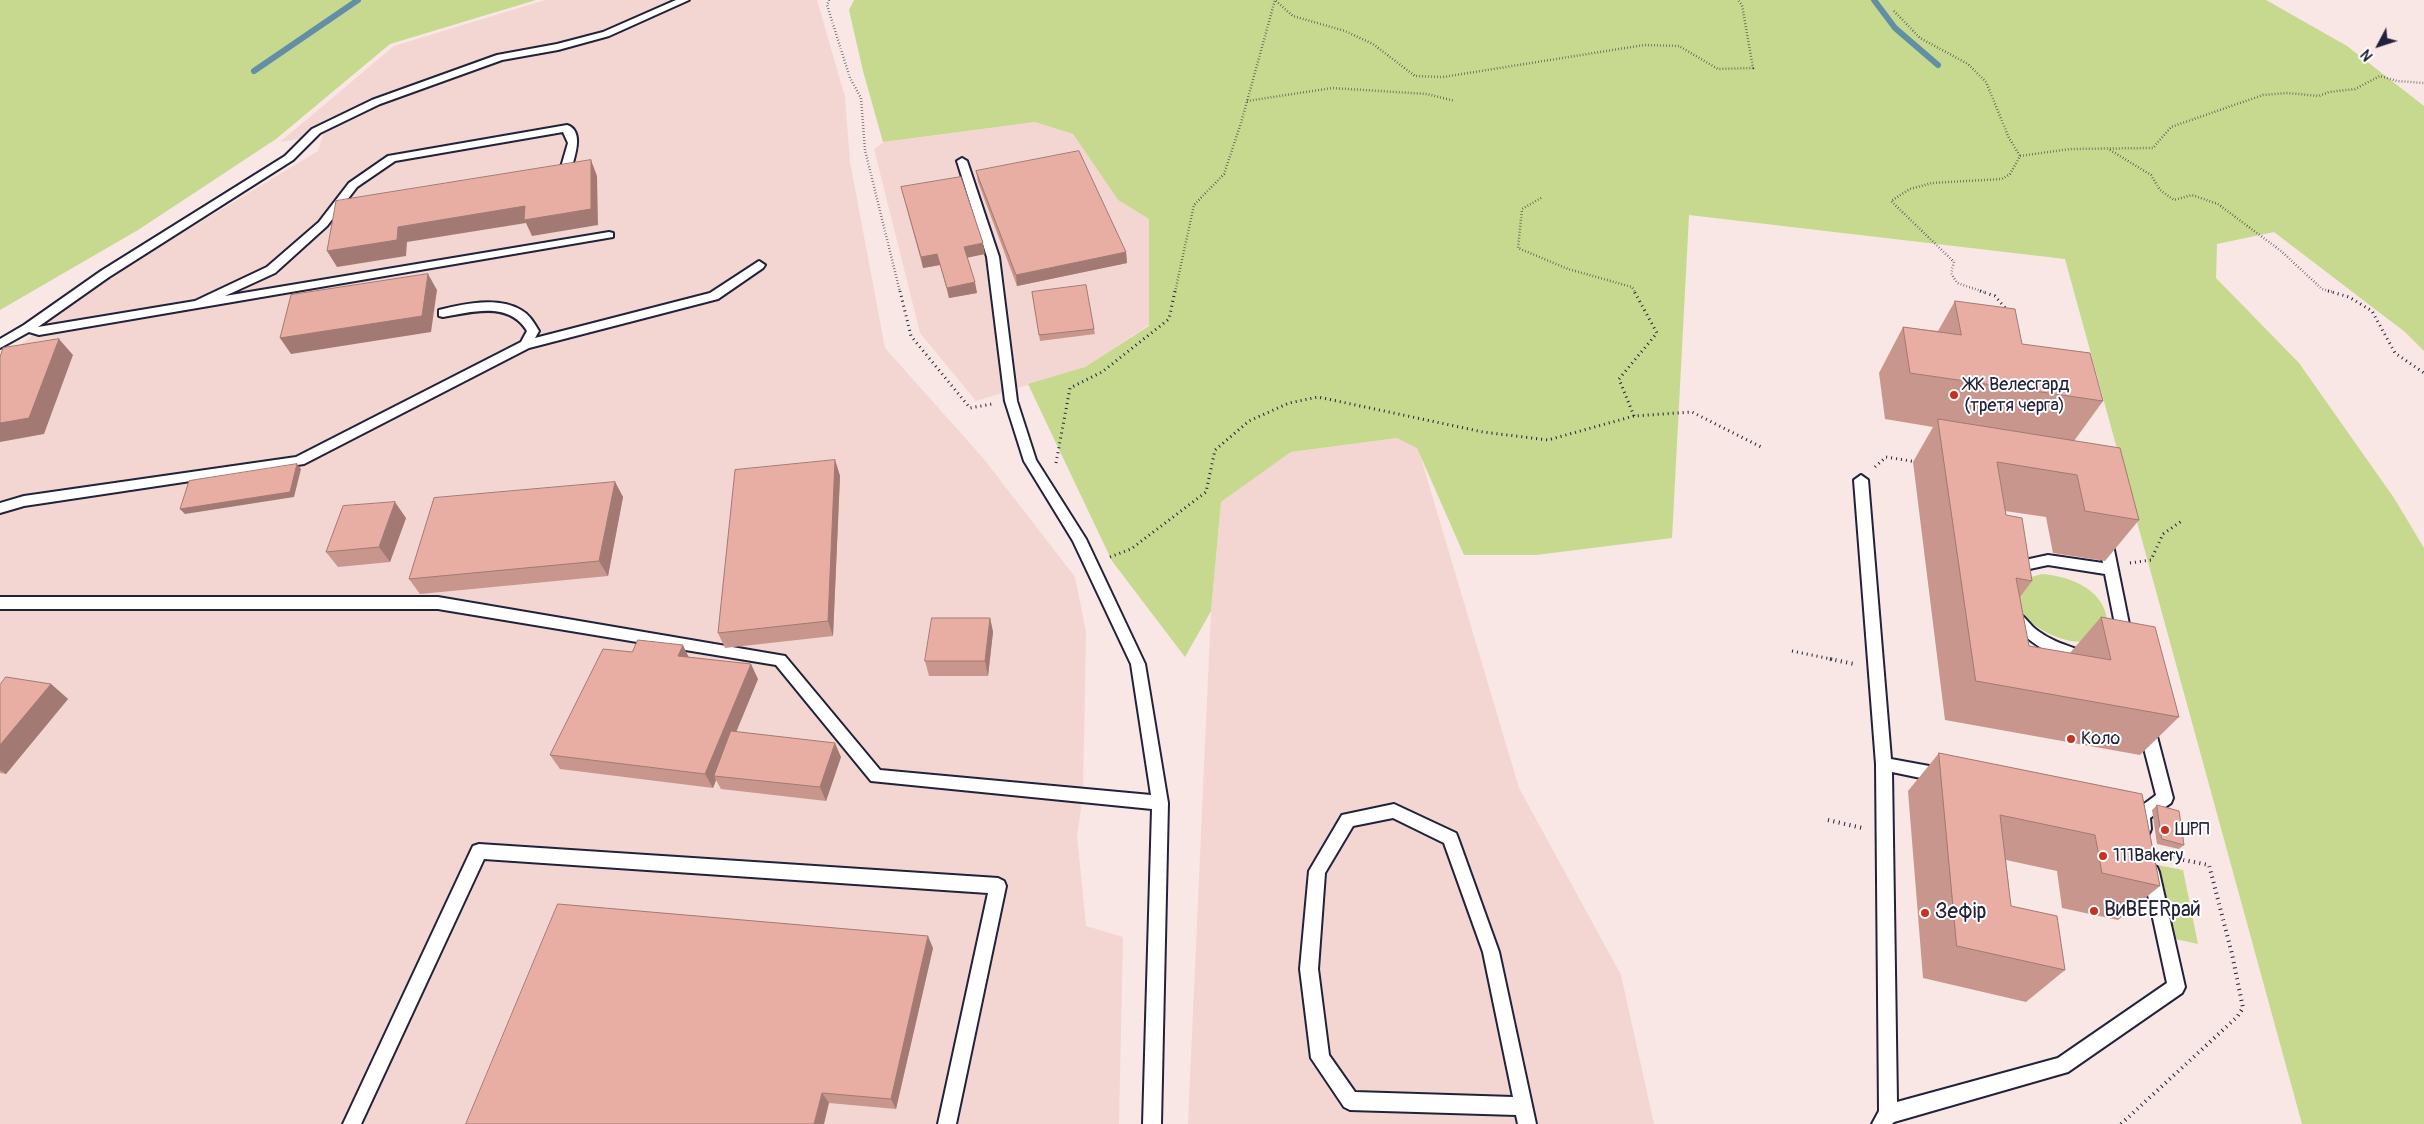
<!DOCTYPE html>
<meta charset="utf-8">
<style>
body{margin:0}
#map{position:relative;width:2424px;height:1124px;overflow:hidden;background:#f8e7e4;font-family:Pangolin,sans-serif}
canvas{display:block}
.north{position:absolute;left:2354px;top:20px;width:50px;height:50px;-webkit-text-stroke:4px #fff;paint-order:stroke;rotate:230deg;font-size:14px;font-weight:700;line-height:20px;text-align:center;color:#22223b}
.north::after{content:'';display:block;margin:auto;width:18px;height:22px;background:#22223b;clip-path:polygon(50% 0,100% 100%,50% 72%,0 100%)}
</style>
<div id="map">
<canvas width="2424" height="1124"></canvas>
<div class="north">N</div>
</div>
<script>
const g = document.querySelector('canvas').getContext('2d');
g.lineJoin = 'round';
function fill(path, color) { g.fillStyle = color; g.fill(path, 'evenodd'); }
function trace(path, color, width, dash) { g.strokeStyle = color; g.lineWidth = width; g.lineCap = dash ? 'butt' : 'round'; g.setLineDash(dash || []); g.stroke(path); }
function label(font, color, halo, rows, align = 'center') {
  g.font = font + ' Pangolin,sans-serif'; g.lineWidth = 4; g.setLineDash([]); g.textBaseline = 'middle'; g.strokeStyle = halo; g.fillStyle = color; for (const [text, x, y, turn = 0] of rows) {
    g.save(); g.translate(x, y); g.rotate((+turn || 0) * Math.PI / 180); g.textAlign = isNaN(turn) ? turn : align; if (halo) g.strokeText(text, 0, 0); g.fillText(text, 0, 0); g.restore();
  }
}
const built = new Path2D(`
 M 545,0 L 817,0 L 845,97 L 850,162 L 885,348 L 983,458 L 1075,577 L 1086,632 L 1083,794 L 1077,836 L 1086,926 L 1123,937 L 1119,1124 L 0,1124 L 0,359 L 39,331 L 81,294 L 318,151 L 323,135 L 280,142 L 394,46 Z
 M 1035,122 L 1073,134 L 1118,200 L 1149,219 L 1152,256 L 1149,325 L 1085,367 L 976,401 L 920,333 L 874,149 L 884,142 Z
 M 1397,438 L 1408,441 L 1418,448 L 1519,788 L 1621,975 L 1654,1124 L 1188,1124 L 1211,611 L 1221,502 L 1291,452 Z`);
const green = new Path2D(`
 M 0,0 L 536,0 L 390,44 L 276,139 L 138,230 L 0,310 Z
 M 854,0 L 2266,0 L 2347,46 L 2424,106 L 2424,351 L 2405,332 L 2274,232 L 2217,244 L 2216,278 L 2299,363 L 2394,498 L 2424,548 L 2424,1124 L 2302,1124 L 2065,259 L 1689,215 L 1672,538 L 1536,555 L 1464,555 L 1417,448 L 1397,438 L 1291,452 L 1221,502 L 1211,611 L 1185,657 L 1112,561 L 1028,384 L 1085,367 L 1149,326 L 1149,219 L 1118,200 L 1073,134 L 1035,122 L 883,142 L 863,71 L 849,10 Z
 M 2042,574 C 2072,576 2110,592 2107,628 C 2102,632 2095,639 2088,641 C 2066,646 2022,626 2019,602 C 2018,596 2021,588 2022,583 L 2031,577 Z
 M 2157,865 L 2183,870 L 2198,944 L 2171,938 Z`);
const stream = new Path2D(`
 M 1874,0 L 1895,28 L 1938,65
 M 254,71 L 358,0`);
const pathFar2 = new Path2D(`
 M 829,0 L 827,5 L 850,78 L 861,98 L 865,150 L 900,292
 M 1276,1 L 1293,16 L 1345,31 L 1373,44 L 1415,76 L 1443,77 L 1644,45 L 1679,46 L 1718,69 L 1753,68 L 1742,5 L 1738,0
 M 1894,11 L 1920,38 L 1968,64 L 1986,82 L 2009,138 L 2020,156
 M 1247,101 L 1332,88 L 1427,94 L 1455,101
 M 2110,150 L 2151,175 L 2160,190 L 2174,200 L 2192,195 L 2218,204 L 2281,251 L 2322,289 L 2333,292
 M 1541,198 L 1522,209 L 1518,248 L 1568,269 L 1632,287 L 1635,292
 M 1175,292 L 1194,205 L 1224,174 L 1241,123 L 1275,0
 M 1984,292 L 1957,283 L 1951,273 L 1954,262 L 1891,201 L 1910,189 L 1932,183 L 2002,179 L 2010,174 L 2020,156 L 2070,149 L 2153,148 L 2171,127 L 2263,95 L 2288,93 L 2319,96 L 2329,92 L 2355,89 L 2380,76 L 2397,81 L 2424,83`);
const pathFar1 = new Path2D(`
 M 900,291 L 911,336 L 970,408 L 992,404
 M 1980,291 L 1995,296 L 2007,310
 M 2328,291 L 2349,297 L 2372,311 L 2395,353 L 2424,373
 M 1634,416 L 1619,379 L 1657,333 L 1634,291
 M 1056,463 L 1070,388 L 1102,372 L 1169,319 L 1175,291
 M 1875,467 L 1886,457 L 1917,462
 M 1110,557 L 1131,549 L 1206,492 L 1215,450 L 1249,421 L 1289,403 L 1318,397 L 1483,432 L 1548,440 L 1634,416 L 1692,412 L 1761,447
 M 2130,563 L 2151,560 L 2163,534 L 2183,520
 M 1792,651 L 1836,660`);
const path = new Path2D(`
 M 1830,659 L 1854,664
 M 1828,820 L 1862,828
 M 2121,1124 L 2237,1017 L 2243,1008 L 2232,954 L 2209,865 L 2168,857`);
const service = new Path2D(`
 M 676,0 L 689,0 L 609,36 L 558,50 L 502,60 L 380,104 L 320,133 L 293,160 L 109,277 L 38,327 L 195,301 L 267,267 L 319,222 L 349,183 L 388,156 L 567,125 C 585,131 574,158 571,170 C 567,175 555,176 551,171 L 561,167 L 568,143 L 563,132 L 395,161 L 357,187 L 327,226 L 275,273 L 225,296 L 609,232 L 613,233 L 613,237 L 39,335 L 29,332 L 0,348 L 0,339 L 24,325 L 101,271 L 285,156 L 312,129 L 372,100 L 497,55 L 557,44 L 603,32 Z
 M 962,158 L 967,161 L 999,257 L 1017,401 L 1036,460 L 1086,539 L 1145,664 L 1168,803 L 1161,1124 L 1143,1124 L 1152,809 L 871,781 L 776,665 L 438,609 L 0,609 L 0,597 L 438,597 L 785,656 L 880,770 L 1151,795 L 1131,664 L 1073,541 L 1024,461 L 1005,401 L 987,257 L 957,161 Z
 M 759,261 L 765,265 L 763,268 L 718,299 L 529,348 L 304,464 L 24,506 L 0,513 L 0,503 L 24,496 L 296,457 L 521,342 L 527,331 C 509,301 472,312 443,317 L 439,316 L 439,310 C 463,304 498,296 521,310 C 530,315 534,323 539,331 L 535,338 L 710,293 Z
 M 1861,475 L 1868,480 L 1891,759 L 1940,768 L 1945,770 L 1948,775 L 1945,780 L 1940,782 L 1892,772 L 1897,1102 L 2058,1058 L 2167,983 L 2143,872 L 2145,867 L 2151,864 L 2157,867 L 2159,872 L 2185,987 L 2182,993 L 2068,1072 L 1894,1122 L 1892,1124 L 1872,1124 L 1879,1111 L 1876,764 L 1854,480 Z
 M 2105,535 L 2112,540 L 2132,639 L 2130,643 L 2120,643 L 2118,639 L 2105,574 L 2048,565 L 2011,573 L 2006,572 L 2004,568 L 2006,564 L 2011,563 L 2048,555 L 2103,563 L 2098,540 Z
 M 2015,611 C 2024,614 2030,626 2038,631 C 2053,642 2069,646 2085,652 L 2087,656 L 2085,660 C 2064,668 2018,636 2008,617 L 2010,613 Z
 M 2146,719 L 2151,720 L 2154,725 L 2173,798 L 2171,803 L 2150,818 L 2151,829 L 2149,834 L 2143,836 L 2137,834 C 2127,812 2141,807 2156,795 L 2138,725 L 2141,720 Z
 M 1394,804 L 1456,833 L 1458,838 L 1499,952 L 1536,1124 L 1518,1124 L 1516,1115 L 1350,1110 L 1344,1107 L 1311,1058 L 1300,969 L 1309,871 L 1342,815 ZM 1393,818 L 1444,843 L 1483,952 L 1513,1097 L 1355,1092 L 1329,1055 L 1318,969 L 1325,873 L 1353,826 Z
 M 479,844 L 998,878 L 1004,881 L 1006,886 L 956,1124 L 938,1124 L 988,893 L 484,859 L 361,1124 L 343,1124 L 473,846 Z`);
const wall = new Path2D(`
 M 976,171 L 1126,252 L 1127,263 L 1017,286 L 978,182 Z
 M 901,187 L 985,254 L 967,257 L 977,293 L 949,298 L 940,265 L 923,268 Z
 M 1032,292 L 1094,329 L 1095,334 L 1040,341 Z
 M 1955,301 L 2022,344 L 2103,401 L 2074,441 L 2139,520 L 2105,561 L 2053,553 L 2046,517 L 2005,511 L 2006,515 L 2032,581 L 2020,597 L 2029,646 L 2070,653 L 2101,617 L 2179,717 L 2140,755 L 1945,720 L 1913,462 L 1933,427 L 1885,419 L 1879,373 L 1903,327 L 1938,331 Z
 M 835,460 L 840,476 L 833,636 L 725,648 L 718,633 Z
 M 615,482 L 623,497 L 608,576 L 420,594 L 409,579 Z
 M 406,518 L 390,562 L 338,567 L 326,552 Z
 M 990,618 L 993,632 L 988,676 L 929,676 L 925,661 Z
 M 632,652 L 689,657 L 758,679 L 736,732 L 841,757 L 826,801 L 721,789 L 716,780 L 713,788 L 560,769 L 550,755 Z
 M 51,684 L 68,699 L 6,774 L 0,773 L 0,685 Z
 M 1939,753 L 2142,794 L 2160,886 L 2118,920 L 2062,908 L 2057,871 L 2006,860 L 2011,906 L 2065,970 L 2026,1002 L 1923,978 L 1908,791 Z
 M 2157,805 L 2184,845 L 2179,849 L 2157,844 L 2152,810 Z
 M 933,948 L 896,1109 L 829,1103 L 466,1124 Z`);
const shadedWall = new Path2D(`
 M 591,160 L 597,176 L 598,225 L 532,236 L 526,223 L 407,242 L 406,256 L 337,267 L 327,251 Z
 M 983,243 L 985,254 L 966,258 L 964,247 Z
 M 1126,252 L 1127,263 L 1017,286 L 1016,275 Z
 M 937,254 L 940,265 L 923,268 L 921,257 Z
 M 428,274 L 437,290 L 431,332 L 291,354 L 280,338 Z
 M 975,282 L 977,293 L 949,298 L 947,288 Z
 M 59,339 L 73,355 L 44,434 L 0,442 L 0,423 Z
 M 835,460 L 840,476 L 833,636 L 828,621 Z
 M 297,464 L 301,469 L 294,497 L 185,514 L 180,509 Z
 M 615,482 L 623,497 L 608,576 L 599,561 Z
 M 395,502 L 406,518 L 390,562 L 379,547 Z
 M 990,618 L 993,632 L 988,676 L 985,661 Z
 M 683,645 L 690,660 L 678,656 Z
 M 751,664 L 758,679 L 718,776 L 714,776 L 716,780 L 713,788 L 705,774 Z
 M 51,684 L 68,699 L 6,774 L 0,770 L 0,745 Z
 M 835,743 L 841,757 L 826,801 L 820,787 Z
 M 928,936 L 933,948 L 896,1109 L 891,1099 Z
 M 822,1093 L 829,1103 L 824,1124 L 814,1124 Z`);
const building = new Path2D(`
 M 1079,151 L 1126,252 L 1016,275 L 976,171 Z
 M 591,160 L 591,209 L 524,220 L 525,206 L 398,227 L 397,240 L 327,251 L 336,201 Z
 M 961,177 L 983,243 L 964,247 L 975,282 L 947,288 L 937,254 L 921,257 L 901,187 Z
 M 428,274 L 422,316 L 280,338 L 291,295 Z
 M 1086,285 L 1094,329 L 1039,335 L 1032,292 Z
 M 1955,301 L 2015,309 L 2022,344 L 2090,353 L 2103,401 L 1910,373 L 1903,327 L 1961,335 Z
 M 59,339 L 29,418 L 0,423 L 0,357 L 3,348 Z
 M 1938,419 L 2120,448 L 2139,520 L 2085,511 L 2077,475 L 1997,462 L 2006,515 L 2022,518 L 2032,581 L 2016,578 L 2029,646 L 2111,660 L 2101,617 L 2155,627 L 2179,717 L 1976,681 Z
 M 835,460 L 828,621 L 718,633 L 735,470 Z
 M 297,464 L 290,492 L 180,509 L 189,481 Z
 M 615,482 L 599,561 L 409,579 L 434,498 Z
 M 395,502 L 379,547 L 326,552 L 343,506 Z
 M 932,618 L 990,618 L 985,661 L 925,661 Z
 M 638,640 L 683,645 L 678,656 L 751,664 L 705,774 L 550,755 L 603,649 L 632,652 Z
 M 6,677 L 51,684 L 0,745 L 0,685 Z
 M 731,731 L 835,743 L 820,787 L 714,776 Z
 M 1939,753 L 2142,794 L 2160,886 L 2102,873 L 2095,835 L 2000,815 L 2011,906 L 2057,916 L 2065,970 L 1957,946 Z
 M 2157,805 L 2179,811 L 2184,845 L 2162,839 Z
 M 558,904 L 928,936 L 891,1099 L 822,1093 L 814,1124 L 466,1124 Z`);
const markers = [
 [1954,395,5,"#c8321e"],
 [2071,739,5,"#c8321e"],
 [2165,830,5,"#c8321e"],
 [2103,856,5,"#c8321e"],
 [2094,911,5,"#c8321e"],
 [1925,913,5,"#c8321e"]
];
const poiNames = [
 ["ЖК Велесгард",1964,385],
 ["(третя черга)",1964,406],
 ["Коло",2081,739],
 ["ШРП",2175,830],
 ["111Bakery",2113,856]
];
const nearPoinames = [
 ["ВиBEERрай",2104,911],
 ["Зефір",1935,913]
];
fill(built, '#f3d6d1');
fill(green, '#c6d98e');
trace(stream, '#628fa6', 6);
trace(service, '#22223b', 4);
trace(pathFar2, '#22223b', 2.5, [0.5, 2.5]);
trace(pathFar1, '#22223b', 3, [1, 4]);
trace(path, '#22223b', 4, [1, 4.5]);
fill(service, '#fff');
fill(wall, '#c8968d');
fill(shadedWall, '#a27a73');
fill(building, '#e8aea4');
trace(building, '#a27a73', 1);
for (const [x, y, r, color] of markers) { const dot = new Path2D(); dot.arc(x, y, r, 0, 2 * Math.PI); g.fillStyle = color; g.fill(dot); trace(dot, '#fff', 2); }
label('18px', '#22223b', '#fff', poiNames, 'left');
label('21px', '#22223b', '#fff', nearPoinames, 'left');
</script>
